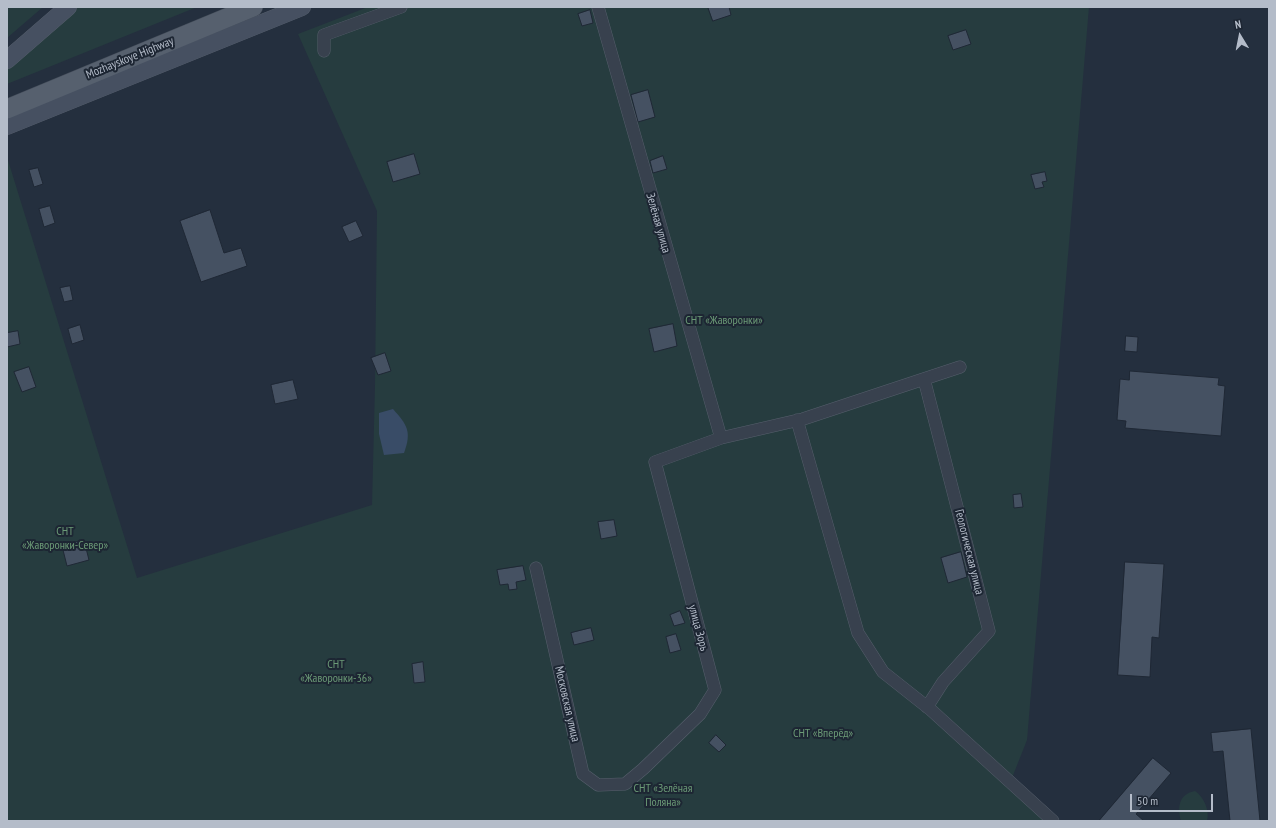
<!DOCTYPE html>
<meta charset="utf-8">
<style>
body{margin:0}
#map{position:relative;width:1276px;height:828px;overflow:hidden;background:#242f3e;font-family:"PT Sans Narrow",sans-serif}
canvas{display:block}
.frame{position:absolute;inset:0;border:8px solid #b4bcc9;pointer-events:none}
.north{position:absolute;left:1220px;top:16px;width:40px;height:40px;-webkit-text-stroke:3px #1d2633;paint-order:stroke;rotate:350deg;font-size:11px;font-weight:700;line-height:16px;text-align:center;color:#b4bcc9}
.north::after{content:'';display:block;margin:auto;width:14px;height:18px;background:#b4bcc9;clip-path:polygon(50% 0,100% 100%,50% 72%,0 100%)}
.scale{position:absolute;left:1130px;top:794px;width:83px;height:18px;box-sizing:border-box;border:2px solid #b4bcc9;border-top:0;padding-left:5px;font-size:12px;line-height:14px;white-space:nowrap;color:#b4bcc9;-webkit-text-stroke:3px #1d2633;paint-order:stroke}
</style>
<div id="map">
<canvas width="1276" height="828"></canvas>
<div class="frame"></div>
<div class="north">N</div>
<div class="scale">50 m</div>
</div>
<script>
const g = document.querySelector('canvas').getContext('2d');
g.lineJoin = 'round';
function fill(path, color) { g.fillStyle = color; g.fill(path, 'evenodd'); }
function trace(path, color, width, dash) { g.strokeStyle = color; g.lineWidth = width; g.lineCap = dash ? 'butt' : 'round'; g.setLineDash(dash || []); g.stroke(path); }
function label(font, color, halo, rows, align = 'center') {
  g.font = font + ' "PT Sans Narrow",sans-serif'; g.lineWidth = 4; g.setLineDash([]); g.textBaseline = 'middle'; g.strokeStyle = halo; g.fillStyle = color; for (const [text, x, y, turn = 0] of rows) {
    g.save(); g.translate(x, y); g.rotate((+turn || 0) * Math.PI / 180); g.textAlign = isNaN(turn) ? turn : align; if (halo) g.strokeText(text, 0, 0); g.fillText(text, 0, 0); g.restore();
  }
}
const green = new Path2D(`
 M 7,7 L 43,7 L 7,38 Z
 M 78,7 L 197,7 L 7,84 L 7,67 Z
 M 368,7 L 1089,7 L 1027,740 L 1012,778 L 1060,821 L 7,821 L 7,157 L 137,578 L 372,505 L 375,385 L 377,211 L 298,34 Z
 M 1195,791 C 1204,797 1210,811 1207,821 L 1181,821 C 1177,807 1179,794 1195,791 Z`);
const water = new Path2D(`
 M 393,409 C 407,425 412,431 404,453 L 384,455 L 379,434 L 379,413 Z`);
const building = new Path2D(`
 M 708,7 L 729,7 L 731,15 L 713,21 Z
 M 590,10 L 593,23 L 582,26 L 578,14 Z
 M 966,30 L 971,44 L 953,50 L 948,36 Z
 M 648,90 L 655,117 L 638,122 L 631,95 Z
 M 414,154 L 420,174 L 393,182 L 387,162 Z
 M 663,156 L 667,169 L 653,173 L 650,161 Z
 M 38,168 L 43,184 L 34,187 L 29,170 Z
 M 1045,172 L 1047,181 L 1042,182 L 1044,187 L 1035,189 L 1031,175 Z
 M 50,206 L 55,223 L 44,227 L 39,209 Z
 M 210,210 L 224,253 L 241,248 L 247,266 L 201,282 L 180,221 Z
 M 356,221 L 363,236 L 349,242 L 342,227 Z
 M 70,286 L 73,300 L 64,302 L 60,288 Z
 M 673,324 L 677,346 L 654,352 L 649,329 Z
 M 80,325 L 84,340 L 72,344 L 68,329 Z
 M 18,331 L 20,344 L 7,347 L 7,333 Z
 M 1126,336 L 1138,337 L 1137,352 L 1125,351 Z
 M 385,353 L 391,371 L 378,375 L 371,358 Z
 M 29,367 L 36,387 L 22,392 L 14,372 Z
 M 1130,371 L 1219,378 L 1218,385 L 1225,386 L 1221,436 L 1125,428 L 1126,421 L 1117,420 L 1120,379 L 1129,380 Z
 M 293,380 L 298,399 L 275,404 L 271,385 Z
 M 1021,494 L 1023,507 L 1014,508 L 1013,495 Z
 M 614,520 L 617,536 L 601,539 L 598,522 Z
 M 84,540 L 89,560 L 67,566 L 62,546 Z
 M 961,552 L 967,577 L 948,583 L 941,558 Z
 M 1125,562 L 1164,564 L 1159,638 L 1152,637 L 1150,677 L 1118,675 Z
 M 523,566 L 526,580 L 516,582 L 517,589 L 509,590 L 508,584 L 500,585 L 497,570 Z
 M 680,611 L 685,623 L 674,626 L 670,615 Z
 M 591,628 L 594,640 L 574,645 L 571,633 Z
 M 676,634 L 681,650 L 670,653 L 666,637 Z
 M 423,662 L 425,682 L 414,683 L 412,664 Z
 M 1251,729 L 1260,821 L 1230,821 L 1223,751 L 1213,752 L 1211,733 Z
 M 716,735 L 726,745 L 719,752 L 709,743 Z
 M 1153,758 L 1171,773 L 1136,814 L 1144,821 L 1099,821 Z`);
const minor = new Path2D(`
 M 598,7 L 721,438
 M 324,51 L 324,35 L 401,7
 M 924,379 L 989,631 L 943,682 L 927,707
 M 797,420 L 858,633 L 883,672 L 931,710 L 1053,821
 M 536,568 L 583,774 L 598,785 L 625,784 L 643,769 L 700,714 L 715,690 L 655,462 L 721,438 L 803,419 L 960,367`);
const secondary = new Path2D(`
 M 7,60 L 68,7
 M 7,126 L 302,7`);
const primary = new Path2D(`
 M 7,109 L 253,7`);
const streetNames = [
 ["Mozhayskoye Highway",130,58,-22],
 ["Зелёная улица",658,223,74],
 ["Геологическая улица",969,552,76],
 ["улица Зорь",698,628,75],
 ["Московская улица",567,704,77]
];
const parkNames = [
 ["СНТ «Жаворонки»",724,321],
 ["СНТ",65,532],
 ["«Жаворонки-Север»",65,546],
 ["СНТ",336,665],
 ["«Жаворонки-36»",336,679],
 ["СНТ «Вперёд»",823,734],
 ["СНТ «Зелёная",663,789],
 ["Поляна»",663,803]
];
fill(green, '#263c3f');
fill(water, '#394c67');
fill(building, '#455162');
trace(building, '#1f2835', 1);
trace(minor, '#565f6c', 13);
trace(secondary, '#565f6c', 18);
trace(primary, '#414a57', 20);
trace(minor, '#38414e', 12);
trace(secondary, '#465061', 17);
trace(primary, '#56606e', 19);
label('12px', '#b4bcc9', '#1d2633', streetNames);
label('12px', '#6b9a76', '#1d2633', parkNames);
</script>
